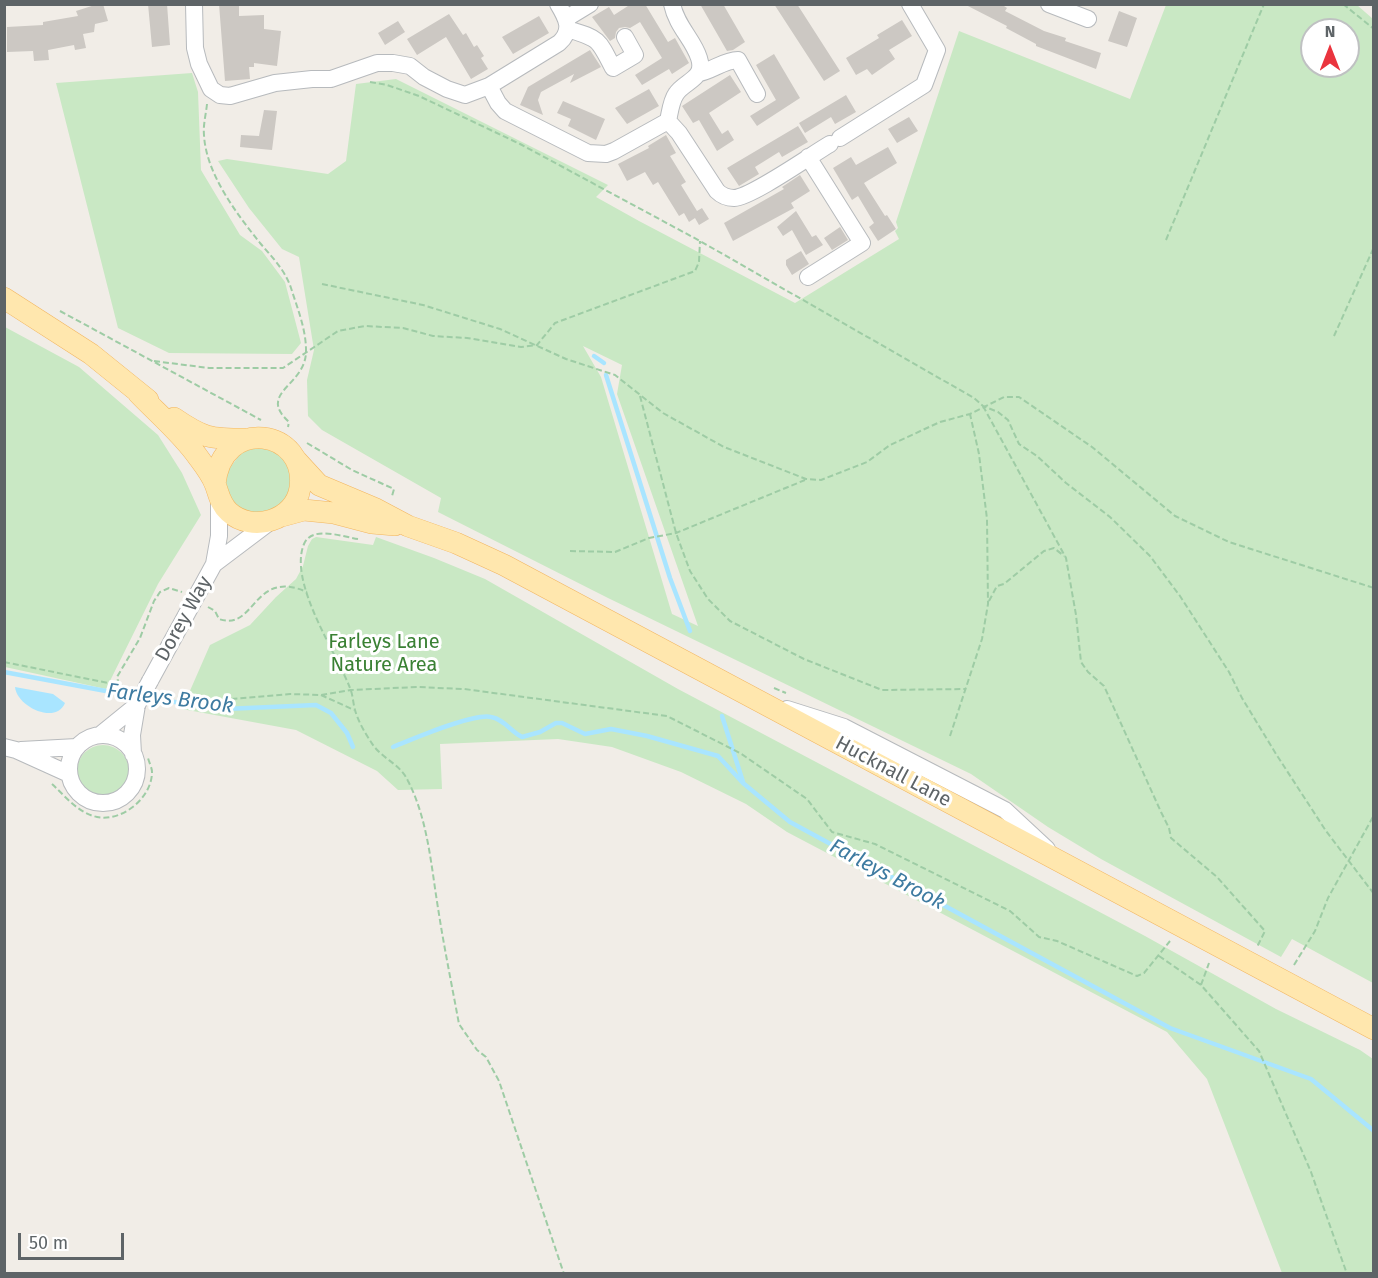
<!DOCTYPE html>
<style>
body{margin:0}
#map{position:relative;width:1378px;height:1278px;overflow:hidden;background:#f1ede7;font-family:"Fira Sans",sans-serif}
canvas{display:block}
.frame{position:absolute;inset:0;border:6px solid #5e6467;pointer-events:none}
.north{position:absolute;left:1300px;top:18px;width:60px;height:60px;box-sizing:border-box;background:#fff;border:2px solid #bfc1c2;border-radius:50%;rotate:0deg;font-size:16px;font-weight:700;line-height:24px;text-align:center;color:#5e6467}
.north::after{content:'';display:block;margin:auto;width:21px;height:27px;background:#ea343e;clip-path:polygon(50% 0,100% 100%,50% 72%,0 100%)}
.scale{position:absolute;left:18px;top:1233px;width:106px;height:27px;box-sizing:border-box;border:3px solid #5e6467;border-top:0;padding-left:8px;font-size:18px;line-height:21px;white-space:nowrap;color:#5e6467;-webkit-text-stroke:4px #fff;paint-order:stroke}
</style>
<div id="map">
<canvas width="1378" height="1278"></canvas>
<div class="frame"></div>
<div class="north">N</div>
<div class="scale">50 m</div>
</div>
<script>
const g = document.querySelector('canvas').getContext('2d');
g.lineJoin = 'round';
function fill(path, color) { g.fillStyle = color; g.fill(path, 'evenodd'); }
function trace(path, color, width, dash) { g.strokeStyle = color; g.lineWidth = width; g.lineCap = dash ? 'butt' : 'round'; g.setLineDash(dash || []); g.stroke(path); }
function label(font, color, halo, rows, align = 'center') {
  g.font = font + ' "Fira Sans",sans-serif'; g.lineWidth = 6; g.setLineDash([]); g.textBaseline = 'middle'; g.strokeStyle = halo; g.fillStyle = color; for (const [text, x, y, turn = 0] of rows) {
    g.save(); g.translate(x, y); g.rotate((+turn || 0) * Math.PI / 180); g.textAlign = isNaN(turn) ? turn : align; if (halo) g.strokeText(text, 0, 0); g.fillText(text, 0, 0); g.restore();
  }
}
const green = new Path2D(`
 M 1166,5 L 1357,5 L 1373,19 L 1373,983 L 1292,939 L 1281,957 L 1101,859 L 1048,827 L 971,774 L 608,598 L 438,512 L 441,498 L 322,430 L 308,416 L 307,380 L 314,350 L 299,257 L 282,249 L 249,208 L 218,161 L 227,159 L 328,174 L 346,161 L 356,84 L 396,79 L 608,185 L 596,197 L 639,221 L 795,303 L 899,239 L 895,231 L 898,228 L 896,222 L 959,31 L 1130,99 ZM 1312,30 L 1348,30 L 1348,66 L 1312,66 ZM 583,346 L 622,365 L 617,394 L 698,626 L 672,614 L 601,377 Z
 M 192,73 L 198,92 L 201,170 L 240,235 L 262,251 L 285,282 L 301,343 L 292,354 L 169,353 L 118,328 L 56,83 Z
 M 5,327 L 79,367 L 158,435 L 182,473 L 201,515 L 158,584 L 106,689 L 5,667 Z
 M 267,447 C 291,461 291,468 290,494 L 273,512 L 249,514 L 229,500 L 224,476 L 243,450 Z
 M 316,537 L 373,545 L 376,537 L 434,558 L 485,579 L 678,689 L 1145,936 L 1276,1009 L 1360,1050 L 1373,1059 L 1373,1273 L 1282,1273 L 1207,1079 L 1167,1032 L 787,832 L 746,804 L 681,772 L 612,747 L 558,739 L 440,744 L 442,789 L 398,790 L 377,771 L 296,730 L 182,709 L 210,645 L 250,625 L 276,597 L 296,579 L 303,566 L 308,546 L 312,539 Z
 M77 771a26 26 0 1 1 52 0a26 26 0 1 1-52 0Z`);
const water = new Path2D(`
 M 15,687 L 53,694 L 65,703 C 56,725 17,707 15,687 Z`);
const stream = new Path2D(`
 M 594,356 L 604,363
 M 606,375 L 670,578 L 690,631
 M 4,672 L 138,697
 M 146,698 L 225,709 L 316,705 L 331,713 L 347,733 L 353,747
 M 722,716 L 743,782
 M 393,747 C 413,739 473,713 491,717 C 504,719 511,732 522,737 L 540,732 L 556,723 L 562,723 L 585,734 L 611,729 L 647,736 L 718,756 L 743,783 L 790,822 L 1170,1028 L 1311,1079 L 1374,1131`);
const building = new Path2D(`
 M 98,4 L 103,4 L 108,21 L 95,24 L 94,32 L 83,34 L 86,48 L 75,50 L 74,45 L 48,50 L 49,60 L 34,61 L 33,51 L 7,52 L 7,27 L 43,25 L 43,22 L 78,16 L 76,11 Z
 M 148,4 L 167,4 L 170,45 L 152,47 Z
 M 219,4 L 239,4 L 239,16 L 264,15 L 264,29 L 281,31 L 277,66 L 254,63 L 254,67 L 249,67 L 250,79 L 225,81 Z
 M 631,4 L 645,4 L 668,42 L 675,38 L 689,63 L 672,74 L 669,69 L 642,85 L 635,75 L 662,58 L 640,22 L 630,28 L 625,27 L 619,28 L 616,32 L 615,38 L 610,41 L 592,17 L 609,7 L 614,15 Z
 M 700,4 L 723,4 L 745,42 L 733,50 L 727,51 Z
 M 774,4 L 797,4 L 840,71 L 824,81 Z
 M 964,4 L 1001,4 L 1007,8 L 1005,11 L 1044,31 L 1066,38 L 1065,41 L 1101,53 L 1096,69 L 1036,46 L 1036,44 L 1006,28 L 1007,26 Z
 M 1119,11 L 1137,18 L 1127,47 L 1108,41 Z
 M 449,14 L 463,35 L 466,33 L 474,47 L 477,45 L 484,56 L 481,58 L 488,69 L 471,79 L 446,37 L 417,55 L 407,39 Z
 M 539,16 L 549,33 L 513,54 L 502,37 Z
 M 902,20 L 912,36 L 889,50 L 895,59 L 872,75 L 867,69 L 856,75 L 846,58 L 879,38 L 877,35 Z
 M 398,21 L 405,32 L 385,45 L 378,33 Z
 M 590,50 L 601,67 L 570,83 L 574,74 L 541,92 L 538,100 L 543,115 L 520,105 L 528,87 Z
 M 774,54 L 800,98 L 757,126 L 750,116 L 776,100 L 756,65 Z
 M 730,75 L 741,92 L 709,113 L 722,134 L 728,130 L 734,140 L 717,151 L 699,120 L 693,123 L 682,106 Z
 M 649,89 L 659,106 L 627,124 L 615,108 Z
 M 846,95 L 856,112 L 835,124 L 831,117 L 805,133 L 799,123 Z
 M 563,101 L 605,119 L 596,140 L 568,126 L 571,119 L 557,113 Z
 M 264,110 L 277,111 L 272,150 L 240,147 L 241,135 L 259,136 Z
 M 909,117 L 918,131 L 897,143 L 888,129 Z
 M 798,126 L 808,142 L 782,157 L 779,152 L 755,167 L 759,174 L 739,186 L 727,168 Z
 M 666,135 L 676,153 L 670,156 L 686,182 L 681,185 L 697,211 L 702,208 L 709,219 L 699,225 L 695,218 L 689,222 L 684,213 L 679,216 L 658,182 L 653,185 L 645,172 L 627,181 L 618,164 L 649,148 L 648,146 Z
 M 888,147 L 897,163 L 864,183 L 885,216 L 887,215 L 896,229 L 878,241 L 869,227 L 874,223 L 858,196 L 852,200 L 833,168 L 851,157 L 856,165 Z
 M 800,175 L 810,191 L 791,203 L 794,208 L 733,241 L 724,223 L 784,189 L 782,187 Z
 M 796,211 L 812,237 L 816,235 L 823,245 L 806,255 L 792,230 L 783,236 L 777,227 Z
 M 840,227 L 848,240 L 832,250 L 824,238 Z
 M 801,251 L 809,264 L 792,275 L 786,265 L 786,260 Z`);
const path = new Path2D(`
 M 1343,4 L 1374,29
 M 370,82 L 387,85 L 419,96 L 520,144 L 700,241 L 974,398 L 983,406 L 998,412 L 1008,420 L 1019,444 L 1037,456 L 1066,483 L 1110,517 L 1150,556 L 1180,596 L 1229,672 L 1242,698 L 1276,754 L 1326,831 L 1374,894
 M 207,104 C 206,114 203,125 204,135 C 206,174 237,214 260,243 C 272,257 285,270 291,288 C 297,307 306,329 306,350 C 307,386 256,392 289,422 L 288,427
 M 1166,240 L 1264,4
 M 322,284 L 423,305 L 500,329 L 566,359 L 615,375 L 663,413 L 724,447 L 806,479 L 821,480 L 867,462 L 890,445 L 940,422 L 970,414 L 1004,397 L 1019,397 L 1092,447 L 1175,516 L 1229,542 L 1374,588
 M 60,311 L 261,420
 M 1334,336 L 1374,247
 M 154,361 L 209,368 L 283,368 L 338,331 L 365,326 L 403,328 L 433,336 L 467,338 L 521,347 L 537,345 L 555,323 L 695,271 L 699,262 L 700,241
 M 640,396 L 676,533 L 690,571 L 708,599 L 730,621 L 804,659 L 882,690 L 966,689
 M 983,406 L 1066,558 L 1076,615 L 1081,662 L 1088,672 L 1104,686 L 1161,812 L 1169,828 L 1171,838 L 1217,877 L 1265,931 L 1257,947
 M 307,443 L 352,470 L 394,489 L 392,496 L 390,496
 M 358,539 C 343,537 312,525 304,544 C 288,582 336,652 350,688 C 353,695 353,703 355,710 C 358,721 365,733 371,742 C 381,759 400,763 408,781 C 428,820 431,865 438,908 C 444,947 452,986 459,1024 L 477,1050 L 486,1057 L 499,1081 L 564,1274
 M 570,551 L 615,552 L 649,538 L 676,533 L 805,480
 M 989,601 L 997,586 L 1004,584 L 1044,551 L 1054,548 L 1064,556
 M 208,607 L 215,611 L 219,619 C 256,632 252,568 307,592
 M 4,662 L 128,687
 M 119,685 L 117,677 L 140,638 L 154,601 L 160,592 L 169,588 L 182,592
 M 774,688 L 786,693
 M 160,694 L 208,701 L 290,694 L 321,695 L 351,690 L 417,687 L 464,689 L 667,716 L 740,753 L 807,799 L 832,832 L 875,844 L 1010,911 L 1039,937 L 1057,941 L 1137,976 L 1144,973 L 1170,941
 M 321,695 L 354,710
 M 950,736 L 982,639 L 988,604 L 987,519 L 979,454 L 970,414
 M 52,784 C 65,796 78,813 97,817 C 122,822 152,798 152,772 C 152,768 149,762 148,758
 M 1159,956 L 1201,985 L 1259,1051 L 1311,1172 L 1347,1274
 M 1294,965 L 1315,931 L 1328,898 L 1374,815
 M 1201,985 L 1209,963`);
const minor = new Path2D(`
 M 194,4 L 195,48 L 199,64 L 211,89 L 220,95 L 230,96 L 275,83 L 312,79 L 331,79 L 377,63 L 393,63 L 410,66 L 424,77 L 447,89 L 465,95 L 489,86 L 559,43 C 573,30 567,19 558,4
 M 1049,4 L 1088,19
 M 567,18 L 590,4
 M 568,29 C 599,39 598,38 613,68 L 635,55 L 625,37
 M 699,73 C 712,71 724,60 738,60 L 757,94
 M 489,86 L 498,103 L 505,111 L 588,153 L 606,154 L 614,151 L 668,121
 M 668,121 L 679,133 L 717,191 C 722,196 727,198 734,198 C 752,197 811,155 830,144
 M 668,121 C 670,112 671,101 676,94 C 684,81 706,79 699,58 C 693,39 677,27 672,4
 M 840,138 L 924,85 L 937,50 L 910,4
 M 808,277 L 862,243 L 808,157
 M 214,564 L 271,521
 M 150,681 L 214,564 L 219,536 L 219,499
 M 787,709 L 844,727 L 1005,810 L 1047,849
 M 100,735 L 137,705
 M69 769a34 34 0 1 1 68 0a34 34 0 1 1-68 0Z
 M 4,747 L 16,750 L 69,774
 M 21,750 L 77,747
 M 133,754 L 132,735 L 137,705`);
const major = new Path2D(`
 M 4,298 L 91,354 L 148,400
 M 138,393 C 157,413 182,434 198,457 C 204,465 211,474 215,484 C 219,494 220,504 229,512 C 252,533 295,521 300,488 C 308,429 222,415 215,484
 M 174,418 C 203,438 210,439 245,439
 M 297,461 L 319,485 L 376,509 L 408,526 L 456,543 L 504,565 L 1374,1029
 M 282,516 L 304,510 L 334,513 L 372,523 L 395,525`);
const minorBridge = new Path2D(`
 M 137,705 L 150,681`);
const streetNames = [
 ["Dorey Way",184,619,-61],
 ["Hucknall Lane",893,772,28]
];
const parkNames = [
 ["Farleys Lane",384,642],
 ["Nature Area",384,665]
];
const waterNames = [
 ["Farleys Brook",170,699,7],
 ["Farleys Brook",887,875,28]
];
fill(green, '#c9e8c4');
fill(water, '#a9e5ff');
trace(stream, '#a9e5ff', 4.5);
fill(building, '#ccc8c3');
trace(minor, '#b7babd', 18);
trace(major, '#f2b55f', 22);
trace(path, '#9ecca5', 2, [6, 3]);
trace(minor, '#fff', 16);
trace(major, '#ffe7ae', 21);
trace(minorBridge, '#b7babd', 18, []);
trace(minorBridge, '#fff', 16);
label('20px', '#5e6467', '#fff', streetNames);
label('20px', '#3a8134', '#fff', parkNames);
label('italic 21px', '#3e7ba1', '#fff', waterNames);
</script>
